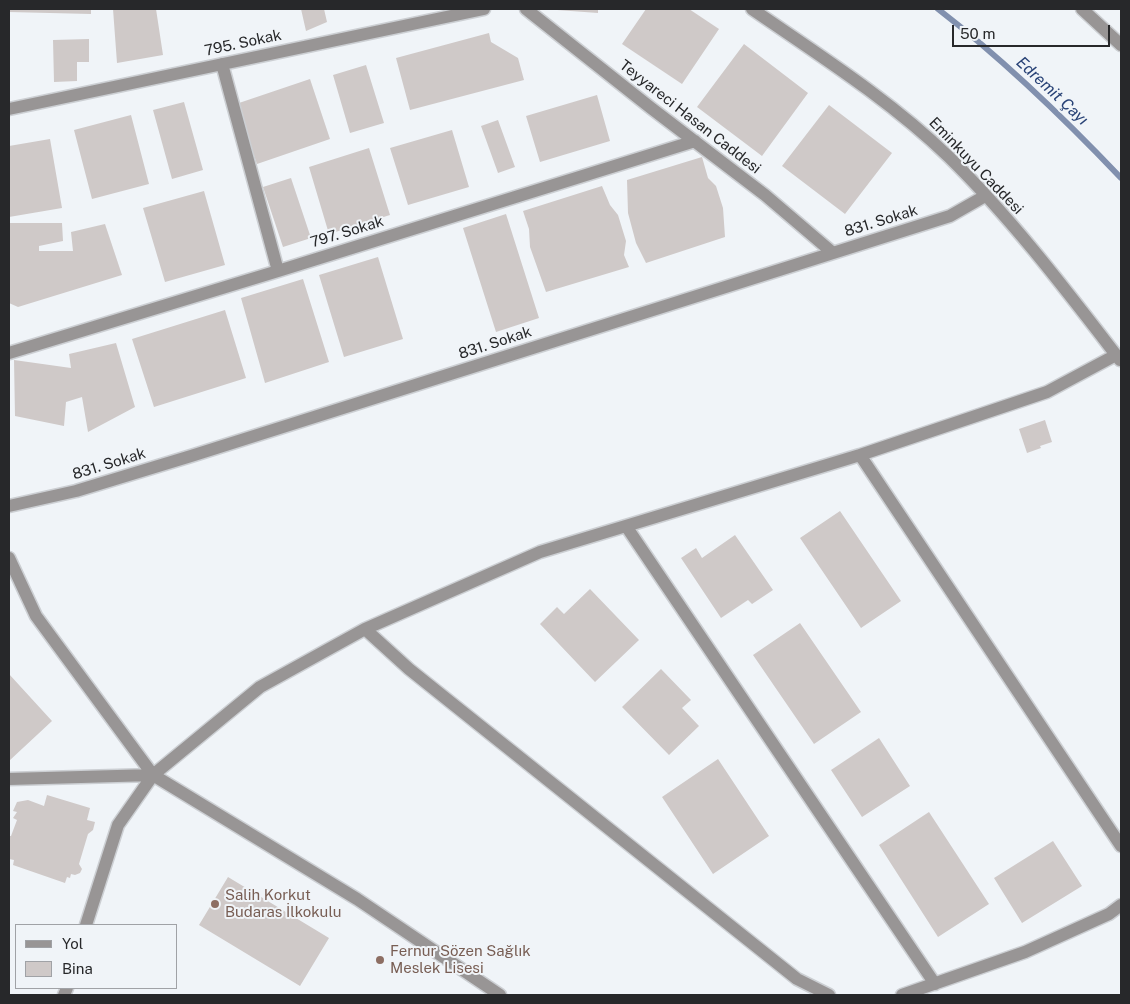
<!DOCTYPE html>
<meta charset="utf-8">
<style>
body{margin:0}
#map{position:relative;width:1130px;height:1004px;overflow:hidden;background:#f0f4f8;font-family:"Public Sans",sans-serif}
canvas{display:block}
.frame{position:absolute;inset:0;border:10px solid #27282a;pointer-events:none}
.legend{position:absolute;left:15px;top:924px;width:162px;height:65px;box-sizing:border-box;background:#f0f4f8;border:1px solid #a0a2a6;margin:0;padding:6px 9px;list-style:none;font-size:15px;color:#27282a}
.legend li{display:flex;align-items:center;gap:10px;height:25px}
.legend b{width:25px;border:1px solid #a0a2a6}
.scale{position:absolute;left:952px;top:25px;width:158px;height:22px;box-sizing:border-box;border:2px solid #27282a;border-top:0;padding-left:6px;font-size:15px;line-height:18px;white-space:nowrap;color:#27282a;-webkit-text-stroke:4px #f0f4f8;paint-order:stroke}
</style>
<div id="map">
<canvas width="1130" height="1004"></canvas>
<div class="frame"></div>
<ul class="legend">
<li><b style="height:6px;background:#989595"></b>Yol</li>
<li><b style="height:14px;background:#cfc9c8"></b>Bina</li>
</ul>
<div class="scale">50 m</div>
</div>
<script>
const g = document.querySelector('canvas').getContext('2d');
g.lineJoin = 'round';
function trace(path, color, width, dash) { g.strokeStyle = color; g.lineWidth = width; g.lineCap = dash ? 'butt' : 'round'; g.setLineDash(dash || []); g.stroke(path); }
function fill(path, color) { g.fillStyle = color; g.fill(path, 'evenodd'); }
function label(font, color, halo, rows, align = 'center') {
  g.font = font + ' "Public Sans",sans-serif'; g.lineWidth = 4; g.setLineDash([]); g.textBaseline = 'middle'; g.strokeStyle = halo; g.fillStyle = color; for (const [text, x, y, turn = 0] of rows) {
    g.save(); g.translate(x, y); g.rotate((+turn || 0) * Math.PI / 180); g.textAlign = isNaN(turn) ? turn : align; if (halo) g.strokeText(text, 0, 0); g.fillText(text, 0, 0); g.restore();
  }
}
const stream = new Path2D(`
 M 938,9 C 1004,60 1064,118 1121,178`);
const building = new Path2D(`
 M 9,9 L 91,9 L 91,14 L 9,12 Z
 M 113,9 L 156,9 L 163,55 L 117,63 Z
 M 301,9 L 324,9 L 327,22 L 306,31 Z
 M 557,9 L 598,9 L 598,13 L 557,10 Z
 M 646,9 L 689,9 L 719,29 L 682,84 L 622,44 Z
 M 489,33 L 491,42 L 518,58 L 524,80 L 410,110 L 396,58 Z
 M 89,39 L 89,62 L 77,62 L 77,81 L 54,82 L 53,40 Z
 M 744,44 L 808,93 L 762,156 L 697,107 Z
 M 366,65 L 384,123 L 350,133 L 333,75 Z
 M 310,79 L 330,139 L 257,164 L 236,104 Z
 M 597,95 L 610,141 L 540,162 L 526,116 Z
 M 184,102 L 203,170 L 172,179 L 153,110 Z
 M 829,105 L 892,153 L 845,214 L 782,166 Z
 M 131,115 L 149,184 L 92,199 L 74,130 Z
 M 498,120 L 515,167 L 498,173 L 481,126 Z
 M 452,130 L 469,187 L 408,205 L 390,148 Z
 M 50,139 L 62,208 L 9,217 L 9,146 Z
 M 369,148 L 390,215 L 329,234 L 309,167 Z
 M 702,157 L 708,178 L 716,186 L 723,208 L 725,237 L 646,263 L 636,243 L 628,213 L 627,180 Z
 M 291,178 L 311,238 L 283,247 L 263,187 Z
 M 602,186 L 610,205 L 618,215 L 626,241 L 624,255 L 629,267 L 546,292 L 530,247 L 529,229 L 523,211 Z
 M 204,191 L 225,265 L 165,282 L 143,208 Z
 M 506,214 L 539,318 L 496,332 L 463,228 Z
 M 9,223 L 62,223 L 63,241 L 39,246 L 39,251 L 73,251 L 71,232 L 105,224 L 122,275 L 18,307 L 9,303 Z
 M 378,257 L 403,339 L 344,357 L 319,275 Z
 M 303,279 L 329,362 L 265,383 L 241,298 Z
 M 225,310 L 246,378 L 154,407 L 132,339 Z
 M 116,343 L 135,407 L 88,432 L 82,397 L 66,402 L 64,426 L 15,416 L 14,360 L 71,368 L 69,354 Z
 M 1045,420 L 1052,442 L 1040,446 L 1041,448 L 1027,453 L 1019,429 Z
 M 840,511 L 901,601 L 861,628 L 800,538 Z
 M 735,535 L 773,590 L 752,604 L 748,600 L 721,618 L 681,558 L 696,548 L 702,558 Z
 M 590,589 L 639,640 L 595,682 L 540,624 L 557,607 L 564,614 Z
 M 800,623 L 861,712 L 814,744 L 753,655 Z
 M 661,669 L 691,700 L 682,708 L 699,726 L 669,755 L 622,707 Z
 M 9,674 L 52,721 L 9,761 Z
 M 879,738 L 910,786 L 862,817 L 831,770 Z
 M 718,759 L 769,836 L 713,874 L 662,797 Z
 M 47,795 L 90,808 L 87,820 L 95,822 L 93,830 L 88,834 L 79,864 L 82,869 L 80,873 L 75,875 L 71,874 L 70,878 L 67,877 L 65,883 L 13,865 L 14,860 L 9,859 L 9,836 L 11,836 L 17,820 L 13,818 L 17,812 L 13,811 L 17,802 L 28,800 L 44,806 Z
 M 929,812 L 989,904 L 938,937 L 879,845 Z
 M 1053,841 L 1082,886 L 1022,923 L 994,878 Z
 M 228,877 L 329,938 L 300,986 L 199,925 Z`);
const street = new Path2D(`
 M 526,9 L 651,108 L 765,195 L 833,253
 M 752,9 C 819,55 890,100 949,157 C 1012,219 1066,290 1120,360
 M 1082,9 L 1121,45
 M 222,64 L 278,271
 M 9,109 L 484,9
 M 9,353 L 278,271 L 695,141
 M 860,455 L 1121,846
 M 9,506 L 76,491 L 191,456 L 950,216 L 985,196
 M 626,526 L 935,984
 M 9,558 L 36,616 L 153,775 L 357,899 L 500,995
 M 365,629 L 409,669 L 797,979 L 829,995
 M 9,779 L 153,775
 M 86,925 L 118,825 L 153,775 L 260,687 L 365,629 L 540,552 L 860,455 L 1047,392 L 1116,355
 M 64,995 L 67,988
 M 902,995 L 1025,952 L 1109,914 L 1121,905`);
const markers = [
 [215,904,5,"#8d6e63"],
 [380,960,5,"#8d6e63"]
];
const streetNames = [
 ["795. Sokak",243,43,-12],
 ["Teyyareci Hasan Caddesi",690,117,38],
 ["Eminkuyu Caddesi",976,166,46],
 ["831. Sokak",881,221,-17],
 ["797. Sokak",347,232,-17],
 ["831. Sokak",495,343,-18],
 ["831. Sokak",109,464,-17]
];
const educationNames = [
 ["Salih Korkut",225,895],
 ["Budaras İlkokulu",225,912],
 ["Fernur Sözen Sağlık",390,951],
 ["Meslek Lisesi",390,968]
];
const waterNames = [
 ["Edremit Çayı",1052,91,43]
];
trace(stream, '#8190ae', 6);
fill(building, '#cfc9c8');
trace(street, '#cccfd3', 15);
trace(street, '#989595', 12);
for (const [x, y, r, color] of markers) { const dot = new Path2D(); dot.arc(x, y, r, 0, 2 * Math.PI); g.fillStyle = color; g.fill(dot); trace(dot, '#f0f4f8', 2); }
label('15px', '#27282a', '#f0f4f8', streetNames);
label('15px', '#785e54', '#f0f4f8', educationNames, 'left');
label('italic 16px', '#284276', '#f0f4f8', waterNames);
</script>
